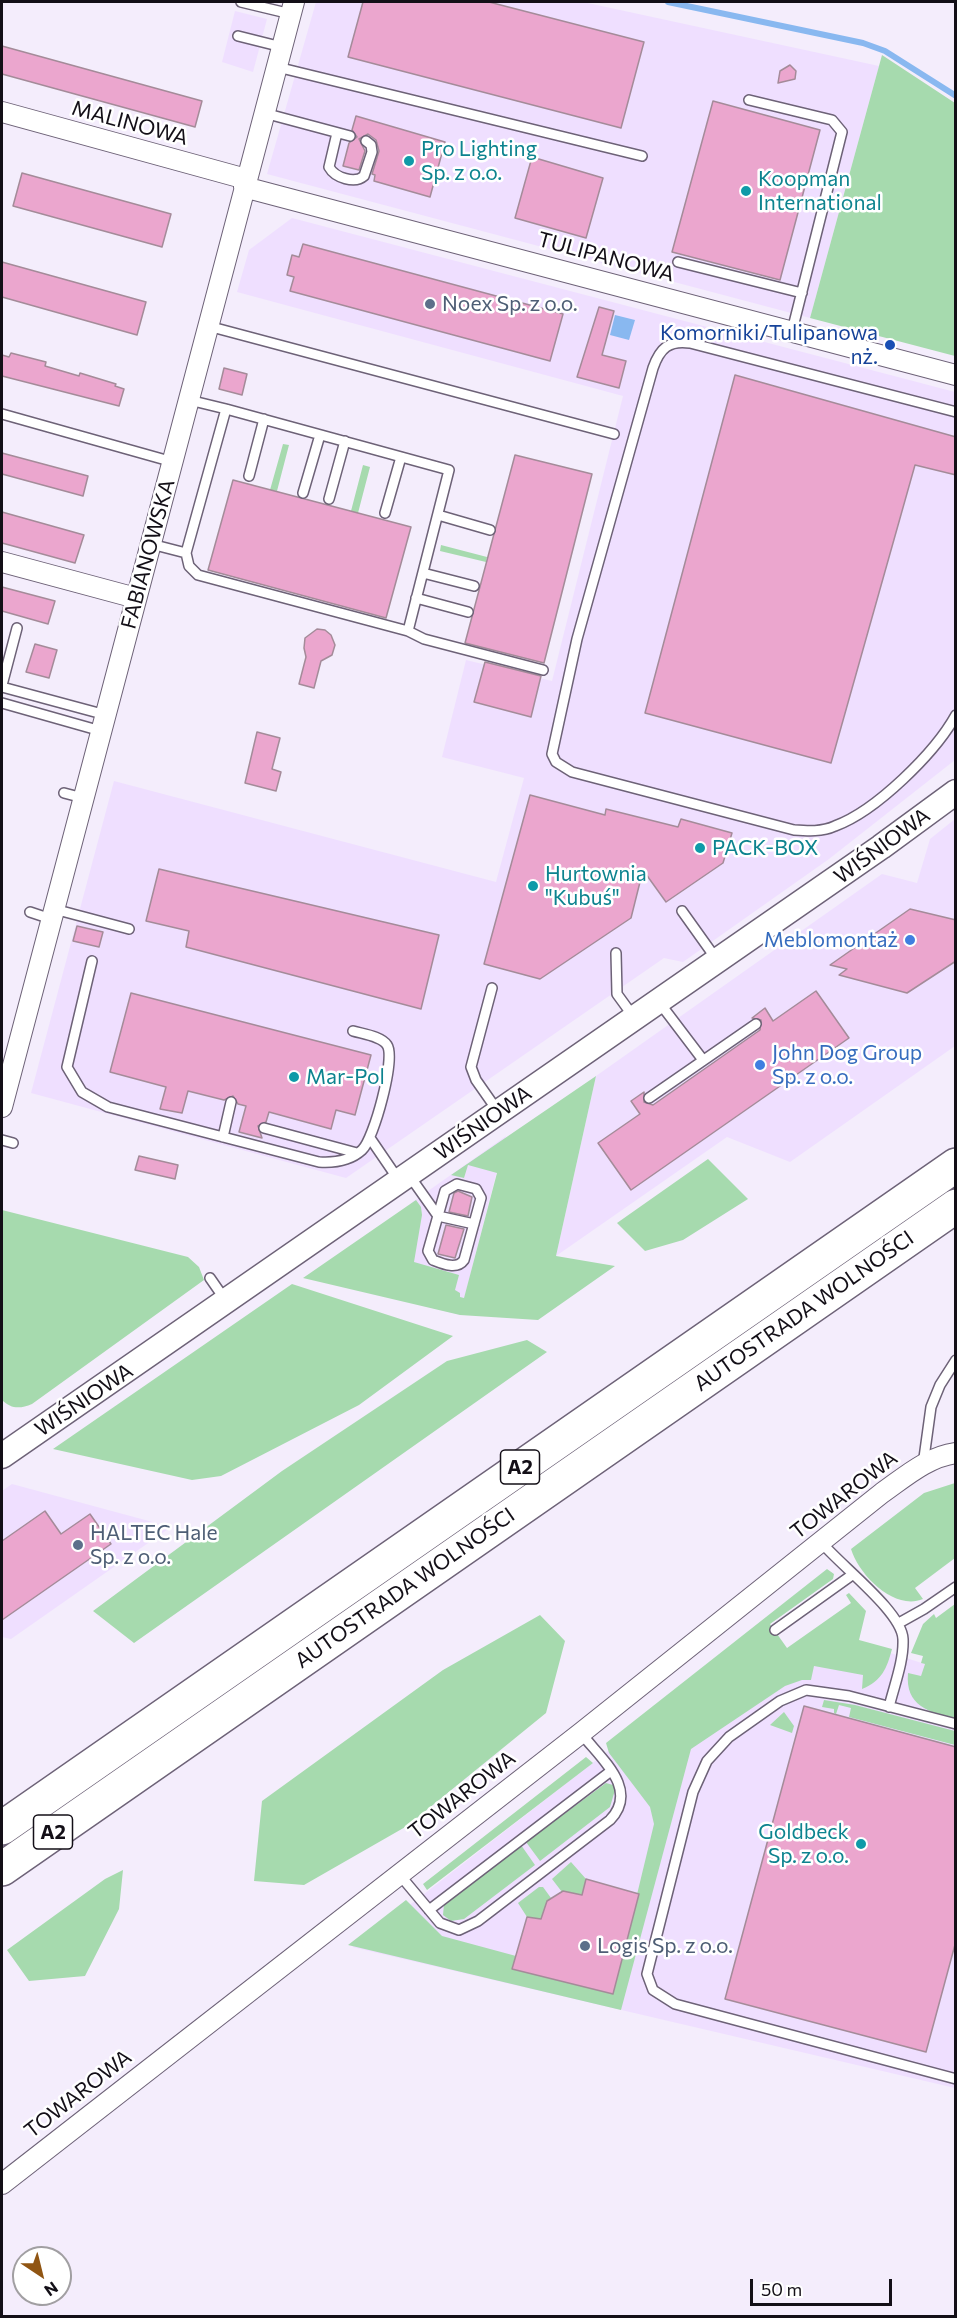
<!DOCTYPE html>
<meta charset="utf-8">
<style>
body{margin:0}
#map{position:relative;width:957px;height:2318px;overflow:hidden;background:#f4edfc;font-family:Commissioner,sans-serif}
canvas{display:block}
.frame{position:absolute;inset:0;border:3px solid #130f17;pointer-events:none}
.north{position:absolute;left:12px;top:2246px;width:60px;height:60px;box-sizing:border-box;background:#fff;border:2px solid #a19fa2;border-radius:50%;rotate:145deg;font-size:16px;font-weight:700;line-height:24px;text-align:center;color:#130f17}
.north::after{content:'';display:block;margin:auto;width:21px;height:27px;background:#905513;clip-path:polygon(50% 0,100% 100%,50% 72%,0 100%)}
.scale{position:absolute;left:750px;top:2279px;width:142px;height:27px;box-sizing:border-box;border:3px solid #130f17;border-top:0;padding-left:8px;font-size:18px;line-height:21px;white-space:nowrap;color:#130f17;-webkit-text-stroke:4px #fff;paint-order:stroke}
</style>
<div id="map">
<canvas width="957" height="2318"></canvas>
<div class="frame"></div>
<div class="north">N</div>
<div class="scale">50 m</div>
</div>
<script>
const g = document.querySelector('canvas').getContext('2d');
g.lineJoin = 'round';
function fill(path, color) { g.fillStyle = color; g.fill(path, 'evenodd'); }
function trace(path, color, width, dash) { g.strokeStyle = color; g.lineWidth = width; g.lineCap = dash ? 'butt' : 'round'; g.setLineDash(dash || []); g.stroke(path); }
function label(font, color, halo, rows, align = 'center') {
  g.font = font + ' Commissioner,sans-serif'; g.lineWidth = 5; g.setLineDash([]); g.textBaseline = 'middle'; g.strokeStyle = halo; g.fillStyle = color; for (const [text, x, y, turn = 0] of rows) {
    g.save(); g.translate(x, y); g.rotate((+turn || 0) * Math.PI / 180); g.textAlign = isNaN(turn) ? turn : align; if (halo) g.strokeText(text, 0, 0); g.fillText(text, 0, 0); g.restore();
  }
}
const built = new Path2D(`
 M 316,2 L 583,2 L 879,66 L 810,318 L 267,174 Z
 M 235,11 L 267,19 L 253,72 L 222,62 Z
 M 292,218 L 955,392 L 955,760 L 829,859 L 683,962 L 664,958 L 346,1178 L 31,1093 L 114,781 L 496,882 L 524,778 L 442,757 L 466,660 L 552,681 L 623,396 L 237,292 L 249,250 Z
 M 955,819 L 955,1046 L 790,1162 L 727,1137 L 556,1256 L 596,1076 L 882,874 L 917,883 L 930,839 Z
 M 506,1136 L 460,1315 L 386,1296 L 411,1203 Z
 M 12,1484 L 171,1527 L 11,1639 L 2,1637 L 2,1491 Z
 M 847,1639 L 931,1666 L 955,1712 L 955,2088 L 352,1947 L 419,1898 L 608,1751 Z`);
const green = new Path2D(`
 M 882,55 L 955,103 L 955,356 L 810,318 Z
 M 283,444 L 289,445 L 277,491 L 270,490 Z
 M 363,465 L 370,467 L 358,513 L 351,511 Z
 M 441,545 L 487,557 L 486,562 L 440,551 Z
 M 596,1076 L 556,1256 L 615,1266 L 538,1320 L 460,1315 L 303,1278 L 416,1200 L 421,1207 L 422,1215 L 414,1262 L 459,1275 L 455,1290 L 460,1293 L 460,1297 L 464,1298 L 497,1173 L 468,1165 L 464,1178 L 451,1175 Z
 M 708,1159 L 748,1199 L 683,1240 L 645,1251 L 617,1223 Z
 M 2,1210 L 188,1257 L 199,1267 L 204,1280 L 32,1404 C 20,1409 11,1409 2,1400 Z
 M 292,1284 L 453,1336 L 359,1405 L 221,1476 L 192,1480 L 53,1449 Z
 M 527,1340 L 547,1352 L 134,1643 L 93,1611 L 282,1471 L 447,1361 Z
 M 955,1483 L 955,1558 L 915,1588 L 923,1599 C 894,1611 859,1575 851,1549 L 924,1493 Z
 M 827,1569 L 834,1574 L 833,1579 L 770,1624 L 787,1648 L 851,1603 L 846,1595 L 849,1593 L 866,1611 L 859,1640 L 892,1649 C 887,1668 882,1681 862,1689 L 863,1675 L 814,1666 L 811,1680 L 802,1680 L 785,1686 L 691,1749 L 621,2010 L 348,1945 L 406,1900 L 442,1936 L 516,1956 L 513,1969 L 613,1994 L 654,1824 L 650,1807 L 609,1753 L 606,1743 Z
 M 955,1604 L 955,1719 C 929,1712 905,1706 908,1673 L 921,1676 L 925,1664 L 921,1663 L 923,1656 L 911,1653 L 923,1624 L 934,1614 L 936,1618 Z
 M 540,1615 L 565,1641 L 546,1713 L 407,1826 L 304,1885 L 254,1881 L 262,1801 L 443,1670 Z
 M 824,1700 L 855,1705 L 955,1731 L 955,1745 L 849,1717 L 851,1708 L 839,1705 L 836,1714 L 834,1713 L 834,1709 L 822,1707 Z
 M 784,1712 L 794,1726 L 792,1733 L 770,1725 Z
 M 586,1757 L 593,1763 L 427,1890 L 423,1884 Z
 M 606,1783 L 613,1785 L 615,1790 L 610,1807 L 540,1861 L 526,1842 Z
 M 521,1845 L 535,1865 L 464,1919 L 451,1921 L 443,1915 L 444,1904 Z
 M 571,1862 L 586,1879 L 582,1895 L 562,1892 L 552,1879 Z
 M 123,1870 L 119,1909 L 85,1976 L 29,1981 L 7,1950 L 105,1879 Z
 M 539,1887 L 543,1887 L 551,1898 L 547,1901 L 541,1919 L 527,1917 L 518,1903 Z`);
const water = new Path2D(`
 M 615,315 L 635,320 L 629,340 L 610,335 Z`);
const stream = new Path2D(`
 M 668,2 L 863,43 L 885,51 L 956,96`);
const building = new Path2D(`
 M 363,2 L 489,2 L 644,42 L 621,128 L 348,57 Z
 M 2,46 L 202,101 L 195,127 L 2,74 Z
 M 790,65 L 796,71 L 795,79 L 778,83 L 780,71 Z
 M 713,101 L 820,130 L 780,280 L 672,252 Z
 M 356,116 L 445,142 L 430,197 L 374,181 L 375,175 L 372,174 L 379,151 L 376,140 L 368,134 L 359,139 L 365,151 L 359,170 L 343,166 L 349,143 L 357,137 L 352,130 Z
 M 532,157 L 603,178 L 586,238 L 515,218 Z
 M 22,173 L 171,214 L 162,247 L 13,206 Z
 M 303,244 L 563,314 L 550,361 L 290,291 L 294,277 L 287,275 L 292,255 L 299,257 Z
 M 2,262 L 146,302 L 137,335 L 2,297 Z
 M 599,307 L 614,311 L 602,355 L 626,361 L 619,388 L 577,377 Z
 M 11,353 L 46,362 L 45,366 L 79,376 L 80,373 L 116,384 L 115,386 L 124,389 L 119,406 L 2,376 L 2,355 L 9,357 Z
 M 224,368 L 247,374 L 242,395 L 219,389 Z
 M 735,375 L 956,437 L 956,475 L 915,465 L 831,763 L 645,713 Z
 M 2,453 L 88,476 L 83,496 L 2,474 Z
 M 515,455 L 592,474 L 544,663 L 465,643 Z
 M 233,480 L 411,527 L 386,618 L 208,570 Z
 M 2,512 L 84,535 L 75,563 L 2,543 Z
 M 2,587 L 55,601 L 48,624 L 2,611 Z
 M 317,629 L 325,630 L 331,635 L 335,645 L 332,655 L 321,661 L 314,688 L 299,684 L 306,657 L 304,648 L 305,638 Z
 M 35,644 L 57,650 L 49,678 L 26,672 Z
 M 485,662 L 541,676 L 531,717 L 474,702 Z
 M 257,732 L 280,738 L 272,769 L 281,772 L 276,791 L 245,783 Z
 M 530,795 L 605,815 L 606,809 L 678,827 L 681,819 L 732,833 L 723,863 L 666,902 L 643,870 L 631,918 L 540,979 L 484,964 Z
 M 159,869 L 439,935 L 421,1009 L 186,947 L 189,931 L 146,921 Z
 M 910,909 L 956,920 L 956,961 L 907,993 L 839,975 L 847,969 L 830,965 Z
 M 77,926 L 103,932 L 99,947 L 73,941 Z
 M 816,991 L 849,1038 L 631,1190 L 598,1143 L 640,1114 L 631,1101 L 644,1092 L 644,1102 L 653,1105 L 760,1030 L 761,1020 L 752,1018 L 765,1008 L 773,1021 Z
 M 131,993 L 371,1055 L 355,1115 L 336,1110 L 331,1129 L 269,1112 L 266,1122 L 258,1126 L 262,1138 L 239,1132 L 246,1106 L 238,1104 L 233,1096 L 224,1100 L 188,1091 L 182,1113 L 160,1109 L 166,1087 L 110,1072 Z
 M 139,1156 L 178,1165 L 175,1179 L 135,1170 Z
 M 458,1191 L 472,1197 L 468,1216 L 449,1212 L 454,1193 Z
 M 446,1225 L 464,1229 L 455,1258 L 438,1254 Z
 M 45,1511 L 61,1534 L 90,1514 L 111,1544 L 2,1620 L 2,1541 Z
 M 804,1706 L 956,1747 L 956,1941 L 926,2052 L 725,1999 Z
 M 586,1879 L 639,1894 L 613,1994 L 512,1969 L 527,1917 L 541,1919 L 547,1901 L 563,1891 L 582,1895 Z`);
const service = new Path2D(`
 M 241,2 L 291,14
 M 238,36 L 282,47
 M 277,67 L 642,156
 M 749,100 L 832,120 L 842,132 L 792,331
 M 264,113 L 350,136
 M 337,133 L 329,167 C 335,178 355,184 364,176 L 372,152 L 371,145 L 366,141
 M 678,262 L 802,293
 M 208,326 L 614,434
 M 956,412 L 690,343 C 669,340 660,348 653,368 L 577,639 L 552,754 L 556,762 L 572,772 L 794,830 C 808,831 822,832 835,826 C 876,811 935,753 956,715
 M 2,414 L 173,462
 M 249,476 L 264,419
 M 303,493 L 320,435
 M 329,499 L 345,441
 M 385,513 L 401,457
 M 438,515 L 490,530
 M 151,544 L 186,553 L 226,409 L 189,400
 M 186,553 L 189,566 L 198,575 L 408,631 L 449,470 L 226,409
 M 423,573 L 474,586
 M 416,598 L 468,612
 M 408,631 L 424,639 L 543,670
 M 2,685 L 17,628
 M 2,687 L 106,715
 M 2,703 L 101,731
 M 64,793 L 83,798
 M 54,909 L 129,929
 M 682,911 L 717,960
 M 30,912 L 51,919
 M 616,953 L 617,994 L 633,1016
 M 92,961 L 67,1067 L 82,1092 L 108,1107 L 319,1162 C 334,1163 350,1161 362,1150 C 374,1139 396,1058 387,1045 C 381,1036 363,1034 353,1031
 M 492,988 L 471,1067 L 476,1080 L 497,1110
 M 659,1002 L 703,1060
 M 649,1098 L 756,1024
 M 264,1128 L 357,1153
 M 223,1137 L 231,1102
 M 370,1138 L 398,1179
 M 2,1140 L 13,1143
 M 409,1175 L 438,1216 L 474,1224
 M 457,1184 L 476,1189 L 481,1198 L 464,1260 C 457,1270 443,1264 433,1260 L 428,1251 L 445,1191 Z
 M 210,1278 L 226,1301
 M 923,1465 L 931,1407 L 940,1385 L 956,1360
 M 821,1542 C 841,1566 902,1612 903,1639 C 904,1661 894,1686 889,1707
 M 899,1623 L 924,1609 L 956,1587
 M 775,1630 L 852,1575
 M 956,1724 L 849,1696 L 806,1690 L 780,1701 L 729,1737 L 707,1761 L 693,1792 L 647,1974 L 653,1990 L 675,2004 L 956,2079
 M 399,1874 L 440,1923 L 459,1930 L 478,1921 L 610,1820 C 640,1789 600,1758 581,1733
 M 429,1910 L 611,1771`);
const minor = new Path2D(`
 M 2,112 L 246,179
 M 244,187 L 956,375
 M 2,562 L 136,598
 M 2,1107 L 294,2
 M 2,2184 L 581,1733 L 882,1493 C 905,1477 927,1457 956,1453`);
const tertiary = new Path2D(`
 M 2,1456 L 881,847 L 956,792`);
const motorway = new Path2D(`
 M 2,1828 L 956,1165
 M 2,1869 L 956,1206`);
const markers = [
 [409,161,6,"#0f9aa8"],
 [746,191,6,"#0f9aa8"],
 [430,304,6,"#5c6f8a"],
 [890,345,6,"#1a4fb4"],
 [700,848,6,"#0f9aa8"],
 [533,886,6,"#0f9aa8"],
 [910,940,6,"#3f7fe0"],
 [760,1065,6,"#3f7fe0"],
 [294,1077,6,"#0f9aa8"],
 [78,1545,6,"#5c6f8a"],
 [861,1844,6,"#0f9aa8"],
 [585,1946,6,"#5c6f8a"]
];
const shields = [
 [520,1467,39],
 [53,1832,39]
];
const shieldNames = [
 ["A2",520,1467],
 ["A2",53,1832]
];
const streetNames = [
 ["MALINOWA",130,123,15],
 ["TULIPANOWA",606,257,15],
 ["FABIANOWSKA",148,554,-75],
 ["WIŚNIOWA",882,846,-36],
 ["WIŚNIOWA",483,1123,-35],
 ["AUTOSTRADA WOLNOŚCI",804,1311,-35],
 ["WIŚNIOWA",84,1400,-34],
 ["TOWAROWA",844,1495,-38],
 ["AUTOSTRADA WOLNOŚCI",405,1588,-35],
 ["TOWAROWA",462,1795,-38],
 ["TOWAROWA",78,2094,-38]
];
const cultureNames = [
 ["Pro Lighting",421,149],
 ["Sp. z o.o.",421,173],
 ["Koopman",758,179],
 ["International",758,203],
 ["PACK-BOX",712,848],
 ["Hurtownia",545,874],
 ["\"Kubuś\"",545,898],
 ["Mar-Pol",306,1077],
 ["Goldbeck",849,1832,"right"],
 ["Sp. z o.o.",849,1856,"right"]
];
const serviceNames = [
 ["Noex Sp. z o.o.",442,304],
 ["HALTEC Hale",90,1533],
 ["Sp. z o.o.",90,1557],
 ["Logis Sp. z o.o.",597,1946]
];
const transitNames = [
 ["Komorniki/Tulipanowa",878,333],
 ["nż.",878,357]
];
const shopNames = [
 ["Meblomontaż",898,940],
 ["John Dog Group",772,1053,"left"],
 ["Sp. z o.o.",772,1077,"left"]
];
fill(built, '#efdfff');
fill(green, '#a6daae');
fill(water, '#89b8f0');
trace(stream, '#89b8f0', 6);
fill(building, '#eba6ce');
trace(building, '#a48b99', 1.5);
trace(service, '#6d6277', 12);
trace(minor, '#6d6277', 22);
trace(tertiary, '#6d6277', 27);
trace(motorway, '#6d6277', 36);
trace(service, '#fff', 9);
trace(minor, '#fff', 20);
trace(tertiary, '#fff', 24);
trace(motorway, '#fff', 33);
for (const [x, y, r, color] of markers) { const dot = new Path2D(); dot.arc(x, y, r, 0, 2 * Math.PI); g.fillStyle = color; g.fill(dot); trace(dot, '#fff', 2); }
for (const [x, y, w] of shields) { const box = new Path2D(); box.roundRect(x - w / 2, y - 17, w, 34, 4.5); g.fillStyle = '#fff'; g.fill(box); trace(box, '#130f17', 1.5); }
label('bold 20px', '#130f17', null, shieldNames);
label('21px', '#130f17', '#fff', streetNames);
label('21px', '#0d838f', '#fff', cultureNames, 'left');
label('21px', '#4e5e75', '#fff', serviceNames, 'left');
label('21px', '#164399', '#fff', transitNames, 'right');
label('21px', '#366cbe', '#fff', shopNames, 'right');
</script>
